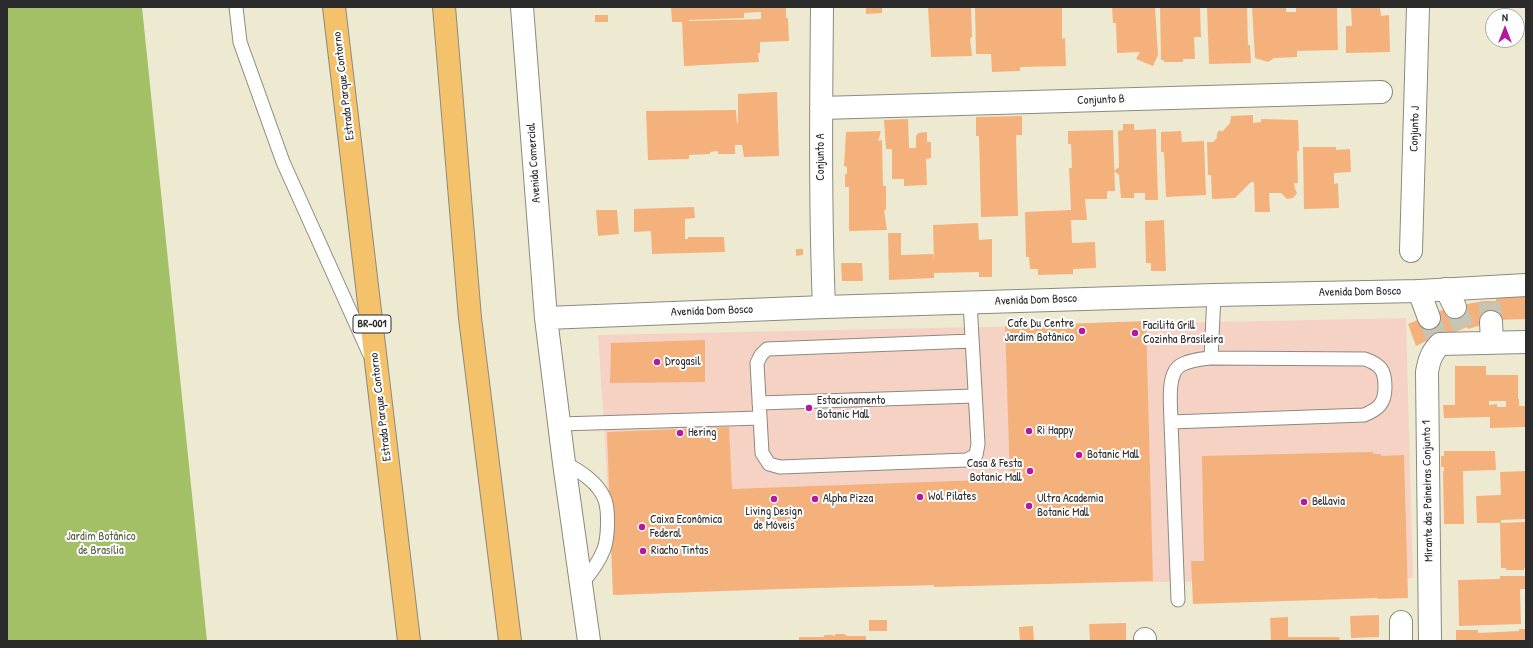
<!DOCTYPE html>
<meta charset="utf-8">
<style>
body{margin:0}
#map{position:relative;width:1533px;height:648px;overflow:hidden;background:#eeead2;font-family:"Patrick Hand",sans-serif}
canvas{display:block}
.frame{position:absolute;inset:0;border:8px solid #2b2b2b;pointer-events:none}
.north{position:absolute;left:1485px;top:8px;width:40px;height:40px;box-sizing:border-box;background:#fff;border:1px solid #aaa;border-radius:50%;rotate:0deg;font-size:11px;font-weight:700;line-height:16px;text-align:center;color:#2b2b2b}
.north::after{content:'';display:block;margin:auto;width:14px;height:18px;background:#b5179e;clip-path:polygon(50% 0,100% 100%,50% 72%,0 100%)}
</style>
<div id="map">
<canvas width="1533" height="648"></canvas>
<div class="frame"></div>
<div class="north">N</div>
</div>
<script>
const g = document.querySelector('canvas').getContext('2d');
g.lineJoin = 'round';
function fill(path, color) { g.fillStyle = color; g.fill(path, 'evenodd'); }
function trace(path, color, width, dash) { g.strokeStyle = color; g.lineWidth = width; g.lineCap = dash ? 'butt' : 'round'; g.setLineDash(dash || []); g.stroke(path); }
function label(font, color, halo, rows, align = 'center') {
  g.font = font + ' "Patrick Hand",sans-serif'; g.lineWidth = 4; g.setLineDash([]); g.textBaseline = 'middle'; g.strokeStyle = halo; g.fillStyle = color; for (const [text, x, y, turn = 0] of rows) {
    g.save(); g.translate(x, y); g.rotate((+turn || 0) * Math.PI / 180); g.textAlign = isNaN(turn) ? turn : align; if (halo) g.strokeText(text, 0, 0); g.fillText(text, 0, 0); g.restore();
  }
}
const built = new Path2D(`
 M 1406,318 L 1413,578 L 846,587 L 613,595 L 605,442 L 598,335 Z`);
const green = new Path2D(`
 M 7,7 L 142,7 L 207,641 L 7,641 Z`);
const building = new Path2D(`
 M 671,7 L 786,7 L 786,18 L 788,18 L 789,41 L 760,42 L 760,53 L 758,53 L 759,62 L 684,66 L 682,22 L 672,22 ZM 758,12 L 761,12 L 761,19 L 689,21 L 689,20 L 744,18 L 744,13 Z
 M 866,7 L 882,7 L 882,13 L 866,14 Z
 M 928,7 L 971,7 L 972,37 L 970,38 L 972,56 L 931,57 Z
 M 975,7 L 1062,7 L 1062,39 L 1065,38 L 1066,66 L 1020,67 L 1020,71 L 992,72 L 991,54 L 976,54 Z
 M 1112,7 L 1155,7 L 1158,55 L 1153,66 L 1136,59 L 1140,52 L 1117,53 L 1116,23 L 1113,23 Z
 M 1160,7 L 1200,7 L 1201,37 L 1194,37 L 1195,59 L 1183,59 L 1183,62 L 1164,62 L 1164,60 L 1161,60 Z
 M 1207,7 L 1247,7 L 1248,45 L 1250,45 L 1251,63 L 1209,64 Z
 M 1252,7 L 1286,7 L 1286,12 L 1296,12 L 1296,7 L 1337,7 L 1338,50 L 1297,51 L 1297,57 L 1274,58 L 1268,62 L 1255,58 Z
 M 1351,7 L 1380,7 L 1381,16 L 1389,15 L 1390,52 L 1346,53 L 1346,26 L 1352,26 Z
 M 595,15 L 608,15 L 608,22 L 595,22 Z
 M 777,92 L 779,156 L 744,157 L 742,145 L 735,145 L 735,154 L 718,154 L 718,151 L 710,152 L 710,154 L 689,155 L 689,159 L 648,160 L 646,111 L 736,110 L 737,123 L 738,123 L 738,94 Z
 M 1253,115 L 1253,123 L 1261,122 L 1261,119 L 1298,120 L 1299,151 L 1297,151 L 1298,183 L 1294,183 L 1295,189 L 1297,193 L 1293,198 L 1287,199 L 1281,193 L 1269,193 L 1270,212 L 1255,212 L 1254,182 L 1251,182 L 1235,198 L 1212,199 L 1211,175 L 1208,175 L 1207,142 L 1213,142 L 1217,138 L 1217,133 L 1220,130 L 1222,132 L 1230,123 L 1231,116 Z
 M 1022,116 L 1022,135 L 1016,135 L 1018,216 L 981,217 L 979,136 L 976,136 L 976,117 Z
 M 908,119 L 909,148 L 916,148 L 916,136 L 918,133 L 927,132 L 927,142 L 931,142 L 931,158 L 926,159 L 927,185 L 904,186 L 904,179 L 892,179 L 892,149 L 886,149 L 884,120 Z
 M 1123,124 L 1134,124 L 1134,130 L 1156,129 L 1158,200 L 1145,200 L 1145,193 L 1134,193 L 1134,198 L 1121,198 L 1119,175 L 1114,171 L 1119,167 L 1118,131 L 1123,130 Z
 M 1113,130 L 1115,191 L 1107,191 L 1107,199 L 1085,199 L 1087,220 L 1071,220 L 1072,243 L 1095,242 L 1096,268 L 1073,269 L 1073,274 L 1038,275 L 1038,269 L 1030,269 L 1029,257 L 1026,257 L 1025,212 L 1071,210 L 1069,168 L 1072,168 L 1071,144 L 1068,144 L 1068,131 Z
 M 881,131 L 878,141 L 882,140 L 883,186 L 886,186 L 886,210 L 884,210 L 887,230 L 849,231 L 849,187 L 845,187 L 845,174 L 847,174 L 847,167 L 844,166 L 846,132 Z
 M 1181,131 L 1182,142 L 1204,141 L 1206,195 L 1166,197 L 1164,152 L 1161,152 L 1161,132 Z
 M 1303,147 L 1336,147 L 1336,150 L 1350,149 L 1351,172 L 1334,173 L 1334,184 L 1338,183 L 1339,208 L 1304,209 Z
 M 694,207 L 695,218 L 685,219 L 685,239 L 688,239 L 688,237 L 724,237 L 725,252 L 652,254 L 651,231 L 634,232 L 634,209 Z
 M 596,210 L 617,210 L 619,234 L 598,236 Z
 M 1164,220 L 1166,271 L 1151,271 L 1151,263 L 1146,263 L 1145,221 Z
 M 978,223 L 979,240 L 992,239 L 992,277 L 979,277 L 979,272 L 934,273 L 934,278 L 889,280 L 888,233 L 901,233 L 901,255 L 933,254 L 934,262 L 933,225 Z
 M 796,249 L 803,249 L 803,255 L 796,256 Z
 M 841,263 L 862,263 L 863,281 L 842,281 Z
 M 1496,297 L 1526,297 L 1526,319 L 1497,320 L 1468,329 L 1467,327 L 1427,344 L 1426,341 L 1416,346 L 1408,324 L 1450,307 L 1484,301 L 1496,301 Z
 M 1146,321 L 1153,581 L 934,587 L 934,585 L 776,589 L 613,595 L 607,432 L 729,427 L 732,489 L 1010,479 L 1005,326 Z
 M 705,340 L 705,382 L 610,383 L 611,343 Z
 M 1455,366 L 1486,366 L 1486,375 L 1518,375 L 1518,399 L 1519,399 L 1519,406 L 1526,406 L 1526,427 L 1490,428 L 1490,417 L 1444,418 L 1443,405 L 1455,405 ZM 1489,401 L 1506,401 L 1506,407 L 1497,407 L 1497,404 L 1489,405 Z
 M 1444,451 L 1495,451 L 1496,470 L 1463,471 L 1464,524 L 1444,524 L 1443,471 L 1444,471 L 1444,467 L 1441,467 L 1441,456 L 1444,456 Z
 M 1369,452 L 1373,452 L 1373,454 L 1381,454 L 1381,456 L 1404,455 L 1408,598 L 1378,599 L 1378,598 L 1193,604 L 1191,561 L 1204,561 L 1202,456 Z
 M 1526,471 L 1526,519 L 1501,520 L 1501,523 L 1477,523 L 1476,496 L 1501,495 L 1500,472 Z
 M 1526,522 L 1526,568 L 1524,568 L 1524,570 L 1506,570 L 1506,568 L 1501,568 L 1500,523 Z
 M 1500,576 L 1526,576 L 1526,589 L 1520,589 L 1521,624 L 1459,626 L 1458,580 L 1500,579 Z
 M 1379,615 L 1379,637 L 1351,638 L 1350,616 Z
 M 1288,617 L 1288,637 L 1339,637 L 1340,641 L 1271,641 L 1270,618 Z
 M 869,620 L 887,620 L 887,631 L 869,631 Z
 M 1126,623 L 1126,641 L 1090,641 L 1089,624 Z
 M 1033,626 L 1034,641 L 1020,641 L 1019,627 Z
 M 1519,629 L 1526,629 L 1526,641 L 1456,641 L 1456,630 L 1478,630 L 1478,633 L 1519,631 Z
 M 836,634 L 844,634 L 847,636 L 866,636 L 866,641 L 799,641 L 799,637 L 823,637 L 825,635 L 832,635 L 834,636 Z`);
const minorTunnel = new Path2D(`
 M 1490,302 L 1491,322
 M 1455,307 L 1464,328
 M 1429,318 L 1438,339`);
const service = new Path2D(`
 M 236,7 L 240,42 L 283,162 L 369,353
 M 970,302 L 978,444 L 976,455 L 967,460 L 780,467 L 769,464 L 762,453 L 757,363 L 761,355 L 767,349 L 972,341
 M 1211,358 L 1365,359 C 1381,365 1385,370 1385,387 C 1385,403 1379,409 1364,415 L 1171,422 C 1171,407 1166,373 1181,365 C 1190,360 1201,359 1211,358 Z
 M 1211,358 L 1214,295
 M 759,403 L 975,396
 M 1171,422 L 1178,600
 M 560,424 L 760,418
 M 564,463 C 579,470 599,483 605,500 C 609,512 608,538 604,549 C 599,562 590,574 582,583`);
const minor = new Path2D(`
 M 822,7 C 821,107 820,207 824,307
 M 821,108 L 1381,92
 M 1411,251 L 1418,7
 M 1446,289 L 1455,307
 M 1419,291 L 1429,318
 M 1491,322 L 1492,342
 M 1440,344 L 1526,342
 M 1145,639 L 1145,641
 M 1401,641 L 1401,622
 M 1430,641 L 1427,372 C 1429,361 1431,353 1440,344`);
const tertiary = new Path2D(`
 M 522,7 L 546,318 L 564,463 L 589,641
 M 546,318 L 824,307 L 1214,295 L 1419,291 L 1526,285`);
const trunk = new Path2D(`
 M 334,7 L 409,641
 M 444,7 L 470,318 L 510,641`);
const markers = [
 [1082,331,4,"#b5179e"],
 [1135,333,4,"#b5179e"],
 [657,362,4,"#b5179e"],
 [809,408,4,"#b5179e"],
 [1029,431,4,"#b5179e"],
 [680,433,4,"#b5179e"],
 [1079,455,4,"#b5179e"],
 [1030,471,4,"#b5179e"],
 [920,497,4,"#b5179e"],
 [774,499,4,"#b5179e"],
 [815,499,4,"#b5179e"],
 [1304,502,4,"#b5179e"],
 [1029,506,4,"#b5179e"],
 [642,527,4,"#b5179e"],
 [643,551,4,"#b5179e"]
];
const shields = [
 [372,324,38]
];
const shieldNames = [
 ["BR-001",372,324]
];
const streetNames = [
 ["Estrada Parque Contorno",344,86,-97],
 ["Conjunto B",1101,100,-2],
 ["Conjunto J",1415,129,-88],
 ["Conjunto A",821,157,-90],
 ["Avenida Comercial",534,163,-94],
 ["Avenida Dom Bosco",1360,292,-1],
 ["Avenida Dom Bosco",1036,300,-2],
 ["Avenida Dom Bosco",712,311,-2],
 ["Estrada Parque Contorno",381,407,-97],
 ["Mirante das Paineiras Conjunto 1",1428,491,-91]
];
const poiNames = [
 ["Cafe Du Centre",1074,324,"right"],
 ["Jardim Botânico",1074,338,"right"],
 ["Facilitá Grill",1143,326],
 ["Cozinha Brasileira",1143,340],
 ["Drogasil",665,362],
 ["Estacionamento",817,401],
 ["Botanic Mall",817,415],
 ["Ri Happy",1037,431],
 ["Hering",688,433],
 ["Botanic Mall",1087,455],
 ["Casa & Festa",1022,464,"right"],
 ["Botanic Mall",1022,478,"right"],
 ["Wol Pilates",928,497],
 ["Alpha Pizza",823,499],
 ["Ultra Academia",1037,499],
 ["Botanic Mall",1037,513],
 ["Bellavia",1312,502],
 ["Living Design",774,512,"center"],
 ["de Móveis",774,526,"center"],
 ["Caixa Econômica",650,520],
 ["Federal",650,534],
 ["Riacho Tintas",651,551]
];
const parkNames = [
 ["Jardim Botânico",101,537],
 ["de Brasília",101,551]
];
fill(built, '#f6d2c5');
fill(green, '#a3c067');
fill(building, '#f5b17b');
trace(minorTunnel, '#c7c4b1', 22, [22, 11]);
trace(service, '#8c8a7e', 15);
trace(minor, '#8c8a7e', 24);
trace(tertiary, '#8c8a7e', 24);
trace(trunk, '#8c8a7e', 24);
trace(service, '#fff', 13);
trace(minor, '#fff', 22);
trace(tertiary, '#fff', 22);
trace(trunk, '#f4c26a', 22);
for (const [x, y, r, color] of markers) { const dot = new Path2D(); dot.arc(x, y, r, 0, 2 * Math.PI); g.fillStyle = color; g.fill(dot); trace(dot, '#fff', 1.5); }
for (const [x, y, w] of shields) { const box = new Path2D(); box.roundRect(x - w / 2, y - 9, w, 18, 3); g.fillStyle = '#fff'; g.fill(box); trace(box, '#2b2b2b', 1); }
label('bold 11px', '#2b2b2b', null, shieldNames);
label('12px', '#2b2b2b', '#fff', streetNames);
label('12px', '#2b2b2b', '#fff', poiNames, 'left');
label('12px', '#555f40', '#fff', parkNames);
</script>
